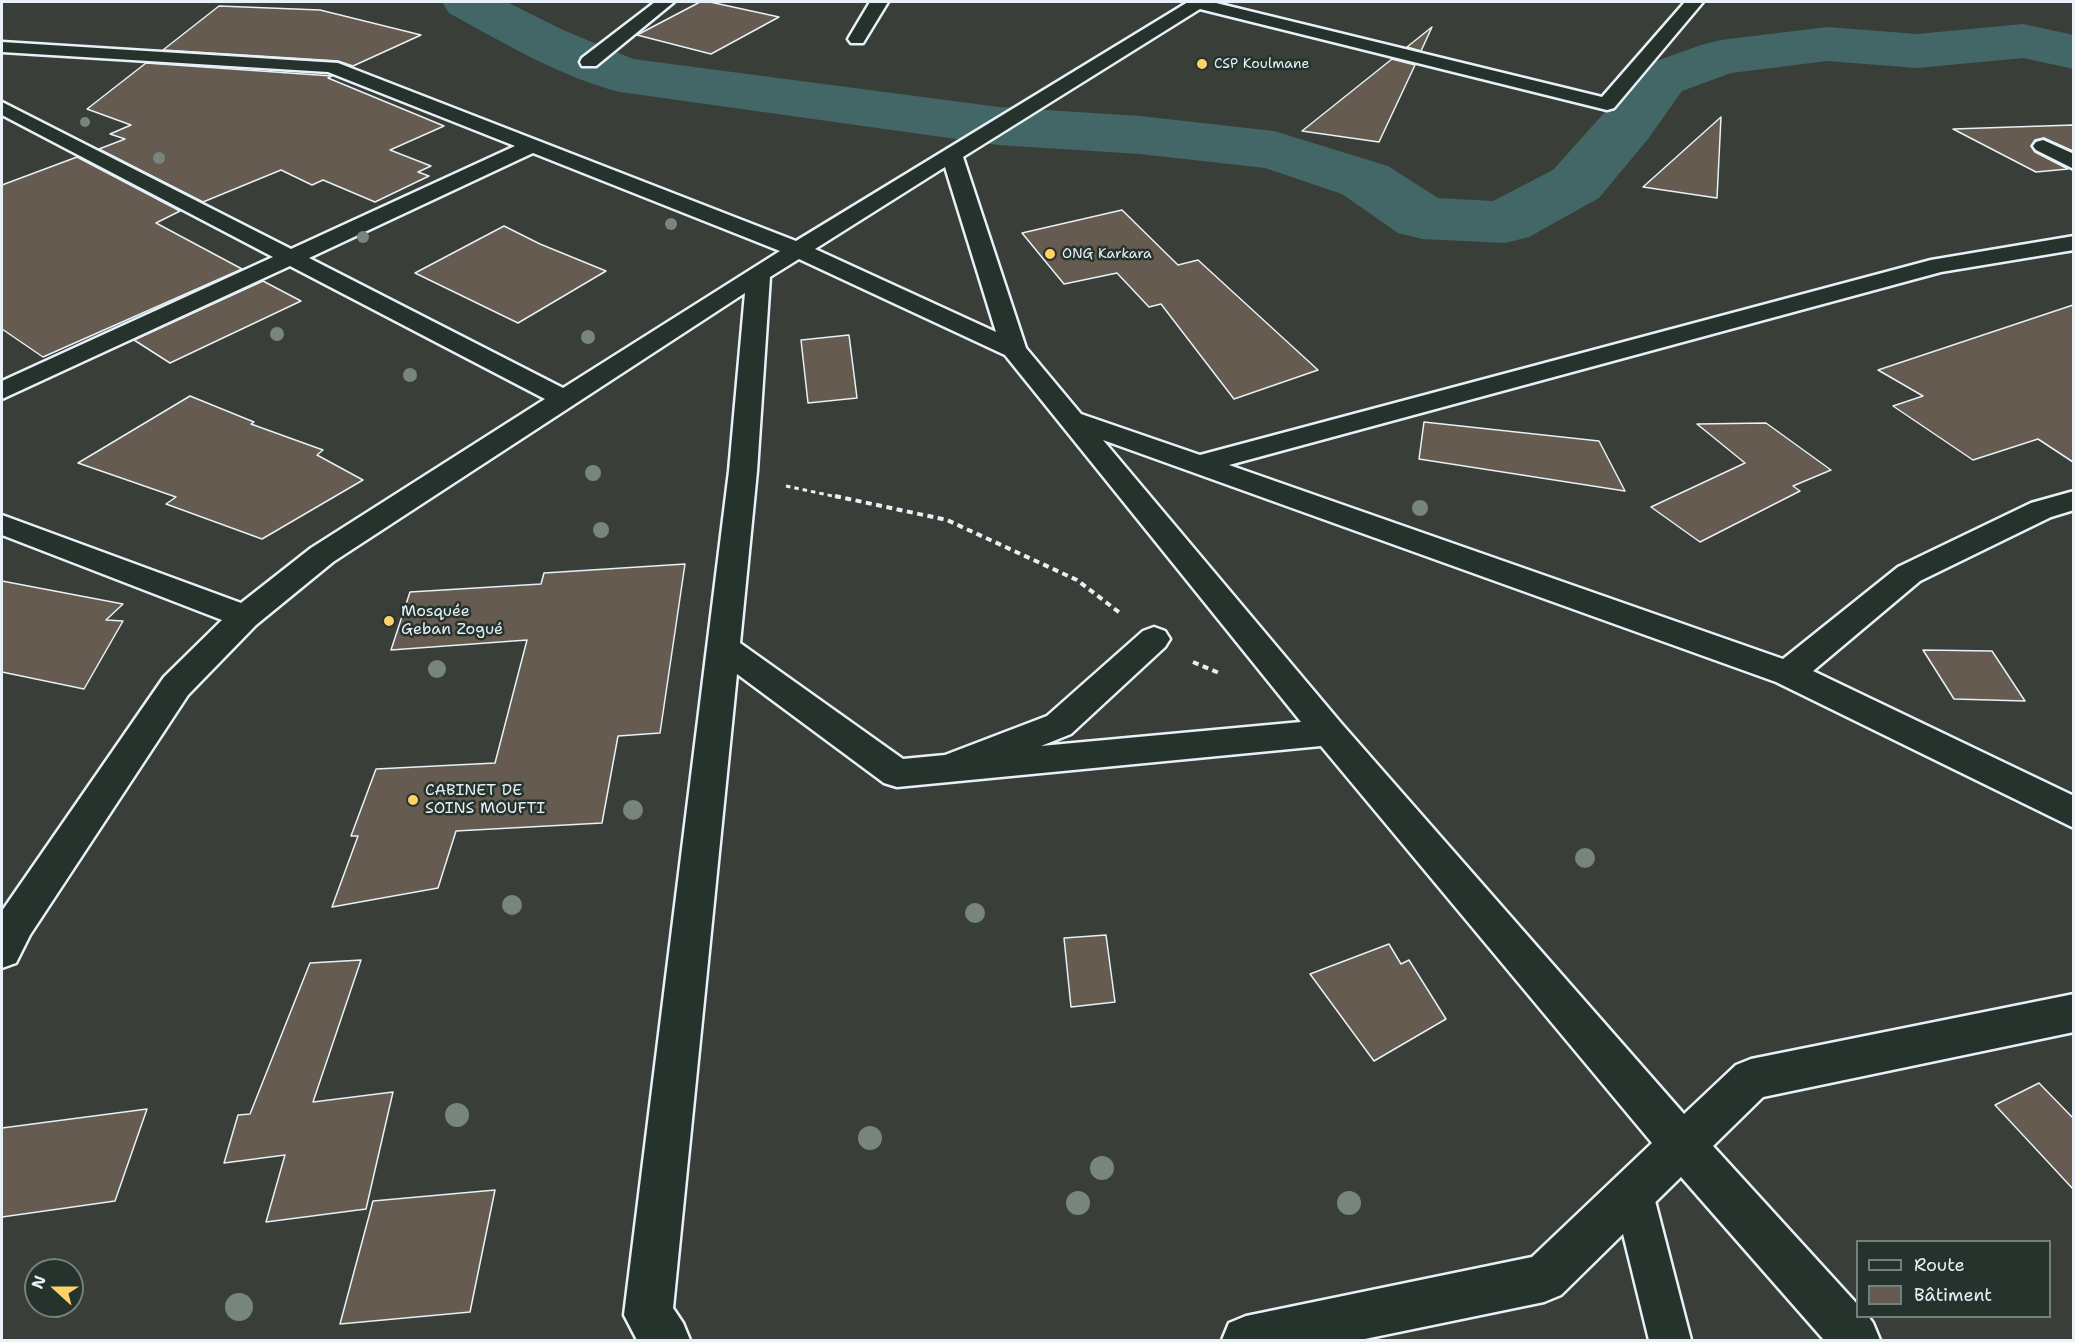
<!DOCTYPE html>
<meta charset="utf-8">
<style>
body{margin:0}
#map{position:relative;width:2075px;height:1342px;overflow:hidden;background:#393f38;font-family:"Shantell Sans",sans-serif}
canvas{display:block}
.frame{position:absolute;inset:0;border:3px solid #e8f1f8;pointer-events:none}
.legend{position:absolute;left:1856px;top:1240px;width:195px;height:78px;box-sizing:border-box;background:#26332d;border:2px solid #747f7e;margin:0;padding:8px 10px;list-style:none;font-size:18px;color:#e8f1f8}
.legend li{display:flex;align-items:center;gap:12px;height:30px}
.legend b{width:30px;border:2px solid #747f7e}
.north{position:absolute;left:24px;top:1258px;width:60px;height:60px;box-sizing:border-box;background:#26332d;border:2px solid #747f7e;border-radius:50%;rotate:291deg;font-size:16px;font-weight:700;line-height:24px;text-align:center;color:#e8f1f8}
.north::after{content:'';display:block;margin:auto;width:21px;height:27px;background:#ffd166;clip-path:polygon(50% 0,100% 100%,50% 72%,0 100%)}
</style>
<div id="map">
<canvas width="2075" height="1342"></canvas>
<div class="frame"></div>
<ul class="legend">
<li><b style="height:8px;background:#26332d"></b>Route</li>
<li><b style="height:16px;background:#655b50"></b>Bâtiment</li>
</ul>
<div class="north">N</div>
</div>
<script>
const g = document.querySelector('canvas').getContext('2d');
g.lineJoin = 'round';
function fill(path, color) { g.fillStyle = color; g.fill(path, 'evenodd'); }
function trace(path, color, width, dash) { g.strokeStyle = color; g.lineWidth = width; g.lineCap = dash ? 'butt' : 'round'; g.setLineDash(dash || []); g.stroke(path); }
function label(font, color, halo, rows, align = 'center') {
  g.font = font + ' "Shantell Sans",sans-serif'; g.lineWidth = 5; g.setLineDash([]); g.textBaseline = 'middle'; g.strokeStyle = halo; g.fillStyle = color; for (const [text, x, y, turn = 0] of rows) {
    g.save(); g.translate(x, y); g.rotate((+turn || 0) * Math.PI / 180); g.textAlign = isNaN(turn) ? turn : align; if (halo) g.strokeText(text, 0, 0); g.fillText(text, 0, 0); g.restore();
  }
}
const river = new Path2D(`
 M 442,2 L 507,2 L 563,30 L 633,59 L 999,107 L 1140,116 L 1274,131 L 1388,166 L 1438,198 L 1493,201 L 1553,170 L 1604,113 L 1640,67 L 1701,45 L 1721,40 L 1827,27 L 1917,34 L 2023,24 L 2074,35 L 2074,69 L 2023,58 L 1917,68 L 1827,61 L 1731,73 L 1682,91 L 1648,139 L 1599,198 L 1529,237 L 1505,243 L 1422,239 L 1398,233 L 1342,194 L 1265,168 L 1140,154 L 999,145 L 620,92 C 560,77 504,43 449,13 Z`);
const building = new Path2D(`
 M 700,2 L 710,2 L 779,17 L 711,54 L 637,35 Z
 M 219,6 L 320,10 L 421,35 L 353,66 L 338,61 L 163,50 Z
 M 1432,27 L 1421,51 L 1407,47 Z
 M 1392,59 L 1415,65 L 1379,142 L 1302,131 Z
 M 146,63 L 332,76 L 328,78 L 444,126 L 390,150 L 431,166 L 418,172 L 429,176 L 375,202 L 323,180 L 312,185 L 281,170 L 203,202 L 99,149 L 125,139 L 110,134 L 131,125 L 87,109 Z
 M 1721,117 L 1717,198 L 1643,187 Z
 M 2073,125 L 2073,151 L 2044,138 L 2035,140 L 2031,146 L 2035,152 L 2068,169 L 2036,172 L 1953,129 Z
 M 77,157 L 180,211 L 156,223 L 242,269 L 43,357 L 2,329 L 2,185 Z
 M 1122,210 L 1178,265 L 1198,260 L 1318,370 L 1234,399 L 1161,304 L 1149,307 L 1117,273 L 1064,284 L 1022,233 Z
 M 504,226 L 540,244 L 606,271 L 518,323 L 415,273 Z
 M 263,281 L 301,301 L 170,363 L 134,340 Z
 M 2073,305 L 2073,462 L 2038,439 L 1973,460 L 1893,406 L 1923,396 L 1878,370 Z
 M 849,335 L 857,398 L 808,403 L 801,340 Z
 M 190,396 L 254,422 L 251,424 L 323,450 L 317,455 L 363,480 L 262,539 L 166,504 L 176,497 L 78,463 Z
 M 1424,422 L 1599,441 L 1625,491 L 1419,459 Z
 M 1766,423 L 1831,470 L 1793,486 L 1800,491 L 1700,542 L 1651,507 L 1745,463 L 1697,424 Z
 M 685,564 L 660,733 L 618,736 L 602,823 L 456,831 L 438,888 L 332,907 L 358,836 L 351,836 L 376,769 L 495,763 L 527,640 L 391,650 L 410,592 L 541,584 L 544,573 Z
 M 2,581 L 123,604 L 106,620 L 123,621 L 84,689 L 2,672 Z
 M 1923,650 L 1992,651 L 2025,701 L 1954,699 Z
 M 1106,935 L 1115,1002 L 1071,1007 L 1064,938 Z
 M 1389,944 L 1401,964 L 1409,960 L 1446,1019 L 1374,1061 L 1310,974 Z
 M 361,960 L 313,1102 L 393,1092 L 366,1209 L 266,1222 L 285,1155 L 224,1163 L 238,1115 L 250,1114 L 310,963 Z
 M 2039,1083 L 2073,1118 L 2073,1189 L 1995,1105 Z
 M 147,1109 L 115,1201 L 2,1217 L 2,1128 Z
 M 495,1190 L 470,1312 L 340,1324 L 373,1201 Z`);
const pathFar1 = new Path2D(`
 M 786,486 L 842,498`);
const path = new Path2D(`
 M 835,496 L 947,520 L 1077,580 L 1120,613
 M 1193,662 L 1219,673`);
const lane = new Path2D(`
 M 1633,1173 L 1647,1179 L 1653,1193 L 1691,1340 L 1649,1340 L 1613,1193 L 1619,1179 Z`);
const street = new Path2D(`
 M 655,2 L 674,2 L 596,66 L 582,66 L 580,62 L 582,58 Z
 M 870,2 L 888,2 L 863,43 L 851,43 L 848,39 Z
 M 1188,2 L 1212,2 L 1602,97 L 1685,2 L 1703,2 L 1614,108 L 1607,110 L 1200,9 L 963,157 L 1026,348 L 1081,414 L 1200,455 L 1931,260 L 2074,236 L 2074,250 L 1941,272 L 1229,465 L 1783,659 L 1898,567 L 2031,503 L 2074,491 L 2074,510 L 2051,517 L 1920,581 L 1813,671 L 2074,796 L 2074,828 L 1776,682 L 1103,440 L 1341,723 L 1684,1114 L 1736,1065 L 1751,1059 L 2074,994 L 2074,1032 L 1763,1097 L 1713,1146 L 1858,1305 L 1858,1316 L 1868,1316 L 1873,1323 L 1880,1340 L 1824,1340 L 1681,1177 L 1561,1295 L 1544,1302 L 1360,1340 L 1222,1340 L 1229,1323 L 1246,1316 L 1532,1257 L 1652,1143 L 1321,746 L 897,787 L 884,783 L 737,674 L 673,1308 L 683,1323 L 690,1340 L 637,1340 L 624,1315 L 729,471 L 745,293 L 333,562 L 256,625 L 188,695 L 30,935 L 16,963 L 2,968 L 2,911 L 164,677 L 222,620 L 2,535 L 2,515 L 241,603 L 311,548 L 545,399 L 290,266 L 2,399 L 2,381 L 273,257 L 2,115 L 2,102 L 291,249 L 515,146 L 328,72 L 2,52 L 2,42 L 338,63 L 796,241 ZM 533,153 L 780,251 L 563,388 L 309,258 ZM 945,167 L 996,332 L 815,249 ZM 799,259 L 1005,355 L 1301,722 L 1041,746 L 1071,734 L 1165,647 L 1170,639 L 1165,631 L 1154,627 L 1143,631 L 1047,716 L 945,755 L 903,759 L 740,643 L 757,471 L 770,277 Z
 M 2043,140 L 2074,154 L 2074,169 L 2036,150 L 2033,146 L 2036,142 Z`);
const trees = [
 [85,122,5],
 [159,158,6],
 [671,224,6],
 [363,237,6],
 [277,334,7],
 [588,337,7],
 [410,375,7],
 [593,473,8],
 [1420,508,8],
 [601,530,8],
 [437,669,9],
 [633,810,10],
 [1585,858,10],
 [512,905,10],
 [975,913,10],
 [457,1115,12],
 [870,1138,12],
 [1102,1168,12],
 [1078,1203,12],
 [1349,1203,12],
 [239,1307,14]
];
const markers = [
 [1202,64,6,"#ffd166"],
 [1050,254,6,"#ffd166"],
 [389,621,6,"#ffd166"],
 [413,800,6,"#ffd166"]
];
const farPoinames = [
 ["CSP Koulmane",1214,64],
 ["ONG Karkara",1062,254]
];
const poiNames = [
 ["Mosquée",401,612],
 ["Geban Zogué",401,630],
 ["CABINET DE",425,791],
 ["SOINS MOUFTI",425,809]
];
fill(river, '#426766');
fill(building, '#655b50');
trace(building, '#e8f1f8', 1.5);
trace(lane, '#e8f1f8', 5);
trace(street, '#e8f1f8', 5);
trace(pathFar1, '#e8f1f8', 3, [4.5, 4]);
trace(path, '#e8f1f8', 4, [6, 4.5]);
fill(lane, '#26332d');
fill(street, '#26332d');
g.fillStyle = '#78847e';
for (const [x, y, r] of trees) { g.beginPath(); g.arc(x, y, r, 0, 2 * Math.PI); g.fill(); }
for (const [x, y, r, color] of markers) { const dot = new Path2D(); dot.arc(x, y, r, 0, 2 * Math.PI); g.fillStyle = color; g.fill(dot); trace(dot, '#26332d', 2); }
label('14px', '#e8f1f8', '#26332d', farPoinames, 'left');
label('16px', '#e8f1f8', '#26332d', poiNames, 'left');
</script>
